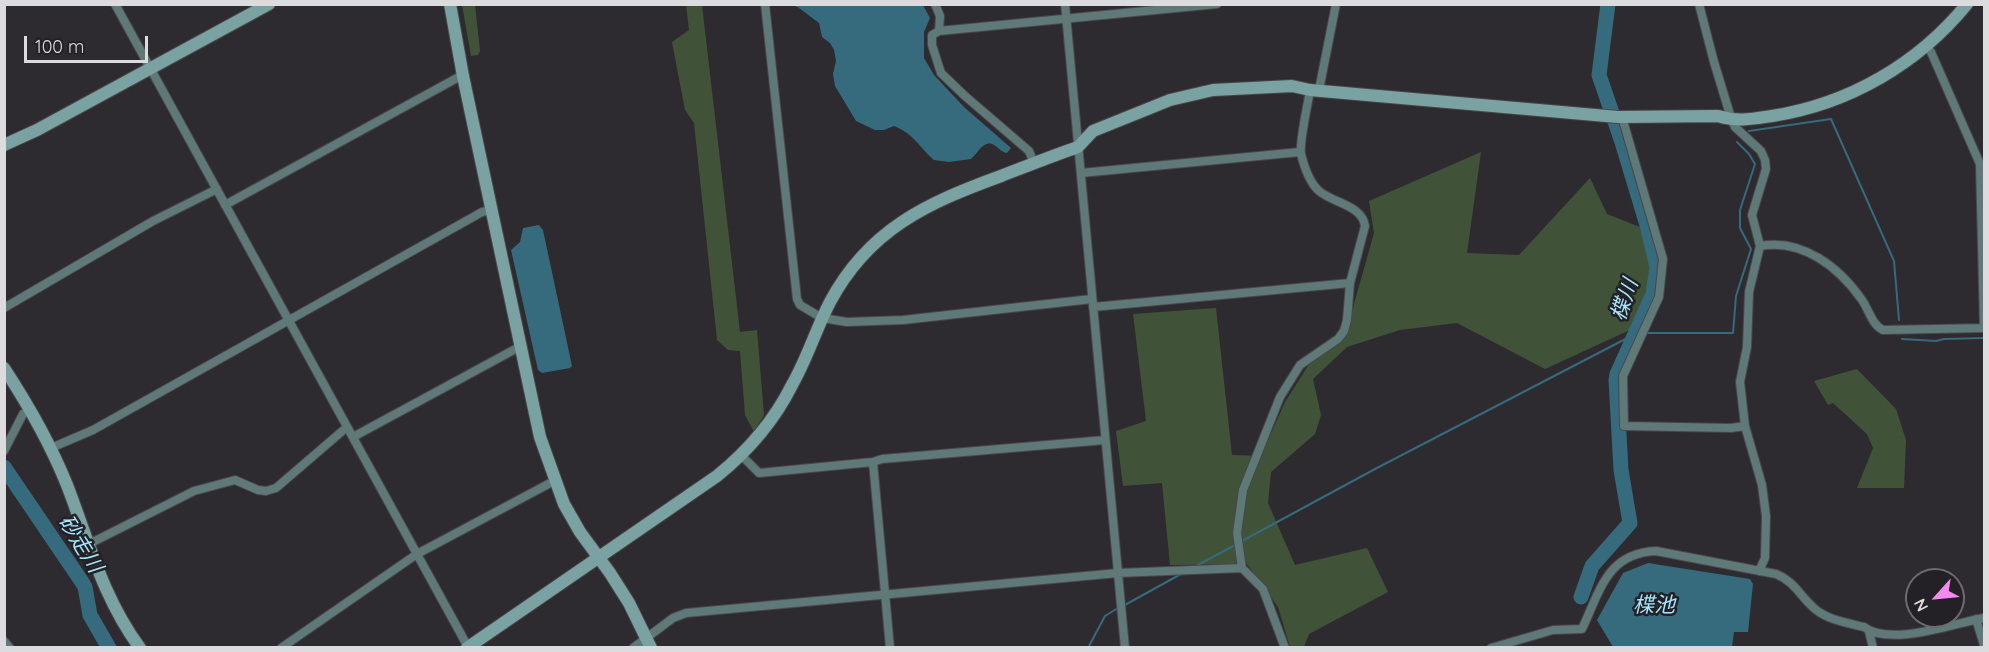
<!DOCTYPE html>
<meta charset="utf-8">
<style>
body{margin:0}
#map{position:relative;width:1989px;height:652px;overflow:hidden;background:#2d2b2f;font-family:Quicksand,sans-serif}
canvas{display:block}
.frame{position:absolute;inset:0;border:6px solid #dcdbdd;pointer-events:none}
.north{position:absolute;left:1905px;top:568px;width:60px;height:60px;box-sizing:border-box;background:#232125;border:2px solid #6d6b6f;border-radius:50%;rotate:243deg;font-size:16px;font-weight:700;line-height:24px;text-align:center;color:#dcdbdd}
.north::after{content:'';display:block;margin:auto;width:21px;height:27px;background:#f489f0;clip-path:polygon(50% 0,100% 100%,50% 72%,0 100%)}
.scale{position:absolute;left:24px;top:36px;width:124px;height:27px;box-sizing:border-box;border:3px solid #dcdbdd;border-top:0;padding-left:8px;font-size:18px;line-height:21px;white-space:nowrap;color:#dcdbdd;-webkit-text-stroke:4px #232125;paint-order:stroke}
</style>
<div id="map">
<canvas width="1989" height="652"></canvas>
<div class="frame"></div>
<div class="north">N</div>
<div class="scale">100 m</div>
</div>
<script>
const g = document.querySelector('canvas').getContext('2d');
g.lineJoin = 'round';
function fill(path, color) { g.fillStyle = color; g.fill(path, 'evenodd'); }
function trace(path, color, width, dash) { g.strokeStyle = color; g.lineWidth = width; g.lineCap = dash ? 'butt' : 'round'; g.setLineDash(dash || []); g.stroke(path); }
function label(font, color, halo, rows, align = 'center') {
  g.font = font + ' Quicksand,"Noto Sans JP",sans-serif'; g.lineWidth = 5; g.setLineDash([]); g.textBaseline = 'middle'; g.strokeStyle = halo; g.fillStyle = color; for (const [text, x, y, turn = 0] of rows) {
    g.save(); g.translate(x, y); g.rotate((+turn || 0) * Math.PI / 180); g.textAlign = isNaN(turn) ? turn : align; if (halo) g.strokeText(text, 0, 0); g.fillText(text, 0, 0); g.restore();
  }
}
const green = new Path2D(`
 M 462,5 L 475,5 L 480,51 L 478,55 L 471,56 Z
 M 686,5 L 702,5 L 740,332 L 757,330 L 764,415 L 754,432 L 745,415 L 740,351 L 728,350 L 717,340 L 694,123 L 685,110 L 672,42 L 689,30 Z
 M 1481,152 L 1467,253 L 1519,255 L 1590,178 L 1607,214 L 1645,229 L 1653,263 L 1648,289 L 1632,329 L 1545,369 L 1457,323 L 1400,330 L 1347,347 L 1313,379 L 1321,415 L 1315,434 L 1271,472 L 1268,503 L 1295,565 L 1367,548 L 1388,592 L 1309,634 L 1304,647 L 1290,647 L 1278,607 L 1247,564 L 1170,565 L 1162,483 L 1123,486 L 1116,431 L 1146,421 L 1133,314 L 1216,308 L 1232,455 L 1261,456 L 1285,402 L 1311,361 L 1345,336 L 1374,233 L 1369,201 Z
 M 1857,369 L 1896,409 L 1906,440 L 1904,488 L 1857,488 L 1873,448 L 1867,434 L 1833,403 L 1828,405 L 1814,381 Z`);
const water = new Path2D(`
 M 805,4 L 923,5 L 930,18 L 924,32 L 924,58 L 934,75 L 964,107 L 1011,148 L 1007,153 C 1001,152 999,148 994,145 C 984,139 978,153 971,159 L 949,162 L 934,160 C 919,147 914,134 894,126 L 884,130 L 875,130 L 856,121 L 835,86 L 833,74 L 836,61 L 834,50 L 830,43 L 822,37 L 819,23 L 799,8 L 800,5 Z
 M 539,225 L 543,230 L 572,366 L 570,368 L 542,373 L 538,370 L 511,250 L 520,242 L 523,228 Z
 M 1648,563 L 1750,579 L 1753,584 L 1748,632 L 1734,632 L 1732,647 L 1613,647 L 1597,620 L 1623,573 Z`);
const stream = new Path2D(`
 M 793,4 L 800,7
 M 1749,131 L 1831,119 L 1894,261 L 1899,320
 M 1646,333 L 1733,333 L 1736,296 L 1751,249 L 1740,228 L 1740,210 L 1755,164 L 1749,154 L 1737,142
 M 1902,339 L 1936,341 L 1944,339 L 1984,338
 M 1242,541 L 1375,469 L 1637,333 L 1640,333
 M 1194,567 L 1237,544
 M 1123,606 L 1181,574
 M 1088,648 L 1105,616 L 1118,608`);
const river = new Path2D(`
 M 4,467 L 82,582 L 85,587 L 90,615 L 109,648
 M 1581,597 L 1592,566 L 1630,523 L 1621,470 L 1616,380 L 1617,374 L 1653,294 L 1657,267 L 1647,225 L 1622,142 L 1599,75 L 1608,4`);
const street = new Path2D(`
 M 115,4 L 468,647
 M 765,4 L 797,299 L 800,305 L 822,318 L 847,322 L 903,320 L 1092,299
 M 935,4 L 940,16 L 939,31
 M 1065,4 L 1125,648
 M 1699,4 L 1714,62 L 1732,121 L 1735,127 L 1761,151 L 1765,160 L 1766,169 L 1752,215 L 1760,246 L 1749,292 L 1747,347 L 1740,382 L 1745,426 L 1762,485 L 1766,516 L 1765,558 L 1759,571
 M 1926,47 L 1931,52 L 1980,164 L 1984,328
 M 1319,90 L 1336,4
 M 1622,117 L 1663,259 L 1659,297 L 1623,376 L 1624,426 L 1731,428 L 1745,426
 M 1034,163 L 1029,151 L 965,96 L 941,73 L 932,45 L 932,35 L 939,31 L 1217,4
 M 1081,173 L 1300,152
 M 225,205 L 457,78 L 463,76
 M 1760,246 C 1802,238 1839,267 1862,300 C 1869,310 1872,325 1883,330 L 1984,328
 M 1093,307 L 1350,283
 M 4,308 L 153,221 L 217,189
 M 353,437 L 521,346
 M 51,448 L 93,430 L 482,212 L 492,210
 M 4,451 L 23,414 L 31,409
 M 741,455 L 759,473 L 873,462 L 882,459 L 1105,440
 M 873,462 L 890,648
 M 89,544 L 194,491 L 235,480 L 258,490 L 266,491 L 276,488 L 347,427
 M 1976,619 L 1984,645
 M 1869,631 L 1873,648
 M 4,641 L 10,648
 M 281,648 L 417,554 L 554,481
 M 633,648 L 673,618 L 686,613 L 1118,573 L 1242,568
 M 1285,648 L 1263,589 L 1242,568 L 1237,533 L 1243,490 L 1280,397 L 1300,365 L 1338,339 L 1344,331 L 1347,320 L 1350,283 L 1365,226 C 1362,205 1333,203 1319,191 C 1310,183 1304,166 1301,154 C 1299,142 1308,104 1310,90
 M 1491,648 L 1553,630 L 1582,629 C 1600,591 1607,553 1656,551 L 1776,574 C 1794,581 1800,596 1815,609 C 1828,620 1848,623 1864,627 C 1891,647 1954,623 1984,618`);
const secondary = new Path2D(`
 M 450,4 L 463,76 L 540,437 L 564,504 L 580,532 L 610,573 L 629,603 L 651,648
 M 4,145 L 37,130 L 269,4
 M 4,368 C 29,406 50,443 67,485 C 89,542 103,598 140,648
 M 467,648 L 717,476 C 748,451 774,421 792,385 C 807,359 816,329 830,302 C 869,229 927,203 1001,176 C 1027,166 1052,156 1078,147 L 1093,131 L 1170,100 L 1213,90 L 1292,86 L 1310,90 L 1618,117 L 1718,116 C 1737,122 1752,119 1772,116 C 1849,104 1918,64 1967,4`);
const waterNames = [
 ["楪川",1625,300,-71],
 ["砂走川",80,544,58],
 ["楪池",1654,606]
];
fill(green, '#405339');
fill(water, '#366a7d');
trace(stream, '#366a7d', 2);
trace(river, '#366a7d', 15);
trace(street, '#49474b', 10);
trace(secondary, '#49474b', 14);
trace(street, '#5f7878', 8);
trace(secondary, '#7ba2a2', 12);
label('italic 21px', '#a4e7ff', '#232125', waterNames);
</script>
